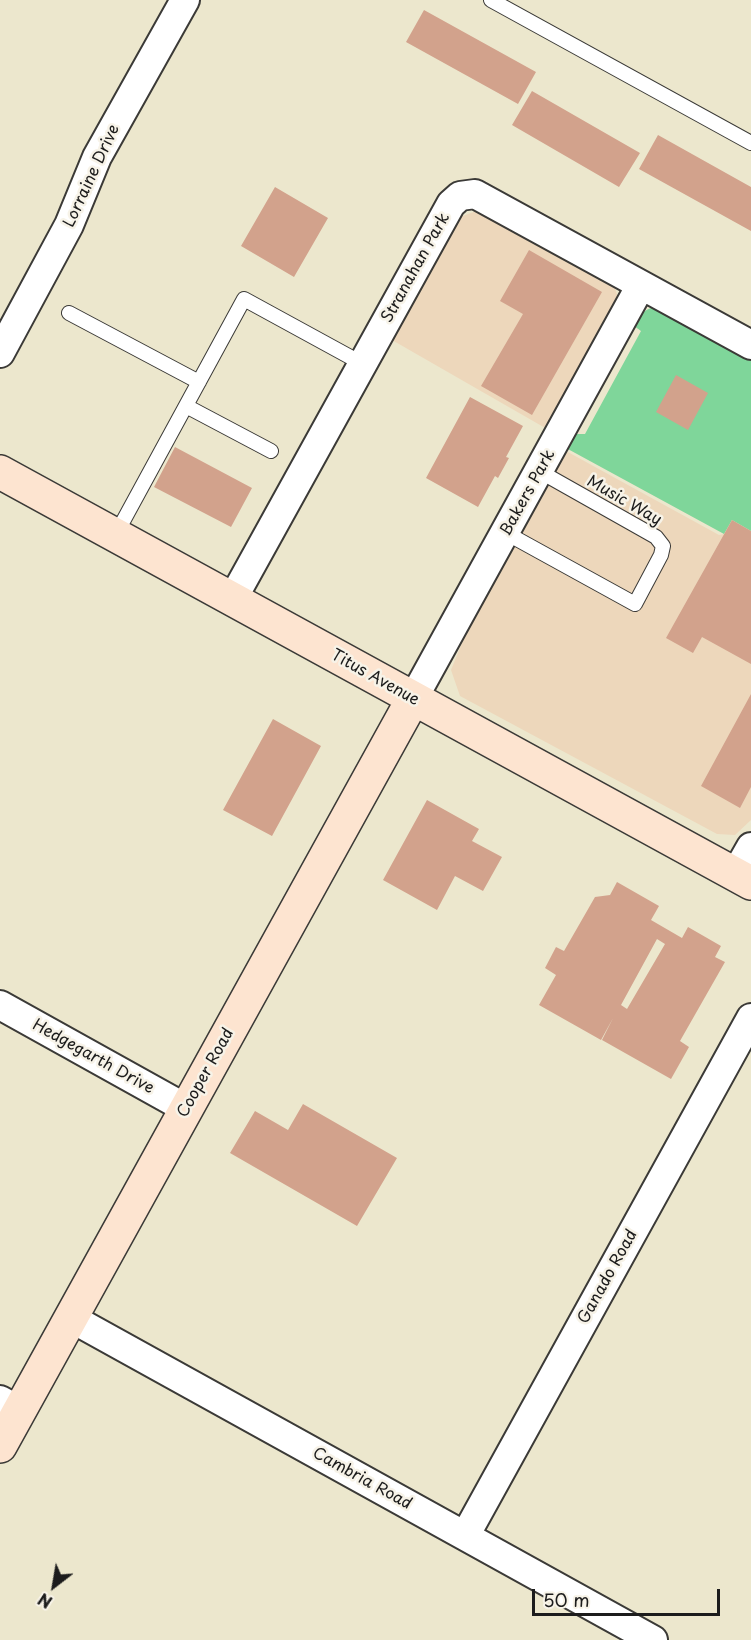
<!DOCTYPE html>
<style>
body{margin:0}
#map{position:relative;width:751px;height:1640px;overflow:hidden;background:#ece7cd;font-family:"Playpen Sans",sans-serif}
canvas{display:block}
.north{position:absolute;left:24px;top:1556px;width:60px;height:60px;-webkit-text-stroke:4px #f7f3e8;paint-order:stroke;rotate:211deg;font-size:16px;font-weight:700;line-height:24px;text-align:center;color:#1c1c1c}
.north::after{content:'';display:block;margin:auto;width:21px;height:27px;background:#1c1c1c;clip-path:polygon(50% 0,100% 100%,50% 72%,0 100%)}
.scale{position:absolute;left:532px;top:1589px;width:188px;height:27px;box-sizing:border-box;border:3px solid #1c1c1c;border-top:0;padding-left:8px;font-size:18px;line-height:21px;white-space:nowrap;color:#1c1c1c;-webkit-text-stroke:4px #f7f3e8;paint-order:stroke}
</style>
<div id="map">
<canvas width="751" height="1640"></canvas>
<div class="north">N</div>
<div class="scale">50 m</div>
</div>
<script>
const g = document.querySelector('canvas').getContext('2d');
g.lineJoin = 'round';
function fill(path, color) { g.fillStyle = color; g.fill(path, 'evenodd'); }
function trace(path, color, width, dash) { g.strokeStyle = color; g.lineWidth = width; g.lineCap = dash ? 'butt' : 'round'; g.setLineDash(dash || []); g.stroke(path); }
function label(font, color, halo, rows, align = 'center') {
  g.font = font + ' "Playpen Sans",sans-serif'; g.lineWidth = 5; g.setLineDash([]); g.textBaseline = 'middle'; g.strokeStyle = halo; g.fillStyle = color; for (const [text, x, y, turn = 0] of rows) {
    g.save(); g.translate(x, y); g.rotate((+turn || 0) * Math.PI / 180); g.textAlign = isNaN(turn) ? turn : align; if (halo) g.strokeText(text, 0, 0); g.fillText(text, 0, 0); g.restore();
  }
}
const built = new Path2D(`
 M 479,210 L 613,283 L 619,300 L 547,429 L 392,340 L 460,217 Z
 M 566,451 L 719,535 L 724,534 L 732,520 L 751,531 L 751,820 L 735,835 L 717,834 L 460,696 L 451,670 L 464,638 Z`);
const green = new Path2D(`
 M 654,307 L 751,358 L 751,531 L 732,520 L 724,534 L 566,448 L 575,434 L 585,434 L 641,331 L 634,326 C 639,316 643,310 654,307 Z`);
const building = new Path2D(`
 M 424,10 L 536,72 L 518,104 L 406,42 Z
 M 532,91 L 640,153 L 619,187 L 512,125 Z
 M 658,135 L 751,187 L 751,231 L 639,169 Z
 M 275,187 L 328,218 L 294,277 L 241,246 Z
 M 529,250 L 602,292 L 532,415 L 481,386 L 523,314 L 500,301 Z
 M 676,375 L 708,393 L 688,430 L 656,412 Z
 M 470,397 L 523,426 L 506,457 L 509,458 L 498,478 L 495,476 L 478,507 L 426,478 Z
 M 175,447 L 252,488 L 231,527 L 154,487 Z
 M 732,520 L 751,531 L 751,664 L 702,637 L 693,653 L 666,638 Z
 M 751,694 L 751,787 L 740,808 L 701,786 Z
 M 273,719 L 321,746 L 272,836 L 223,810 Z
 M 427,800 L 479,829 L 472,841 L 502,857 L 483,891 L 455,876 L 437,910 L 383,880 Z
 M 617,882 L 659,906 L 651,920 L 682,938 L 688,927 L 721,946 L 715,957 L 725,962 L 680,1041 L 689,1047 L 671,1079 L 602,1040 L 613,1018 L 601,1040 L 539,1005 L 556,975 L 545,968 L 556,947 L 564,951 L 595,897 L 610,895 ZM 657,939 L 665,944 L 627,1009 L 621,1005 Z
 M 303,1104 L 397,1158 L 357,1226 L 230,1153 L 255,1111 L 288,1130 Z`);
const lane = new Path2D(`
 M 491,0 L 751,143
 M 69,313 L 199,382
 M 186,406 L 271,451
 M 506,533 L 635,604 L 661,555 L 663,546 L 656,537 L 539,471
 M 115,536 L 244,299 L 363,364`);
const street = new Path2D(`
 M 0,353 L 69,225 L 97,157 L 185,0
 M 232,600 L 451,204 L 460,196 L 475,194 L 751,345
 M 413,699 L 641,285
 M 735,875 L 751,847
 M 0,1005 L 187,1109
 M 71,1318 L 653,1640
 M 0,1400 L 20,1411
 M 465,1536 L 751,1018`);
const secondary = new Path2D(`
 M 0,472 L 751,883
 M 0,1446 L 413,699`);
const streetNames = [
 ["Lorraine Drive",92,176,-65],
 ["Stranahan Park",416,268,-61],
 ["Bakers Park",528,493,-61],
 ["Music Way",624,501,30],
 ["Titus Avenue",375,678,29],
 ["Hedgegarth Drive",93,1057,29],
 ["Cooper Road",206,1073,-61],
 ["Ganado Road",608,1277,-61],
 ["Cambria Road",362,1479,29]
];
fill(built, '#edd7bb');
fill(green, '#7fd69a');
fill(building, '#d2a28c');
trace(lane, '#3b3a37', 16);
trace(street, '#3b3a37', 32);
trace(secondary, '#3b3a37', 36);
trace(lane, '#fff', 14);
trace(street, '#fff', 28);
trace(secondary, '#fde4d0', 33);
label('16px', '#1c1c1c', '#f7f3e8', streetNames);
</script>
